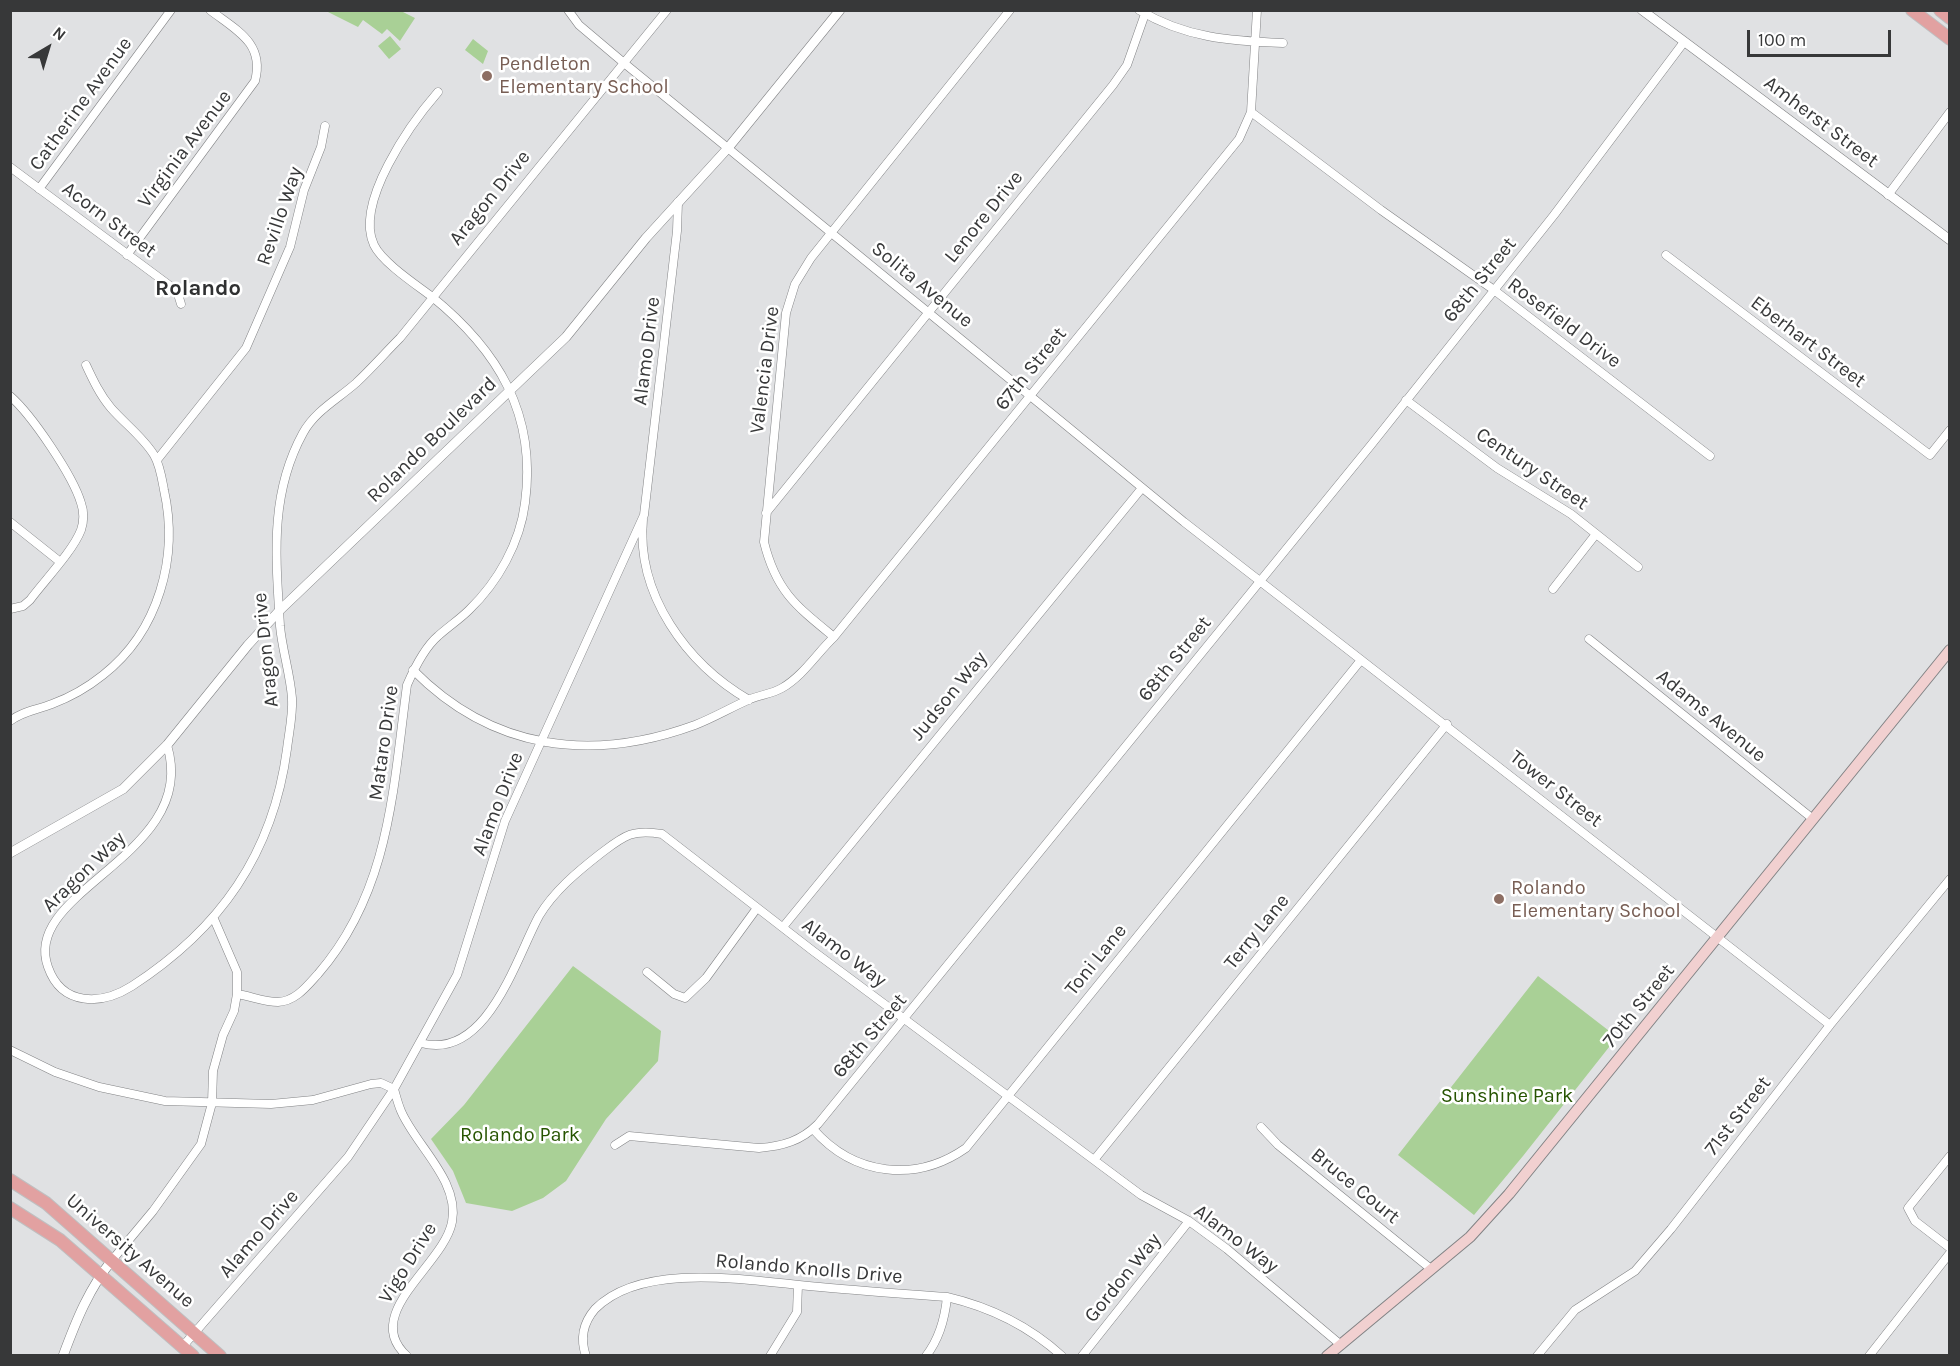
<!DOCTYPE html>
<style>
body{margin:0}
#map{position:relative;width:1960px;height:1366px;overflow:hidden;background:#e0e1e3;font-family:Karla,sans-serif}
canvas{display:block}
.frame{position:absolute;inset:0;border:12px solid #373839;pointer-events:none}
.north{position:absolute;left:18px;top:18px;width:60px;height:60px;-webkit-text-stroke:4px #fff;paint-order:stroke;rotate:38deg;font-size:16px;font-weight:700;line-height:24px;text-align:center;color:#373839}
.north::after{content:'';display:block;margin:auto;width:21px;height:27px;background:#373839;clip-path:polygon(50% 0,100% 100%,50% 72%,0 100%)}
.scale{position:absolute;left:1747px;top:30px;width:144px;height:27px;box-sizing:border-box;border:3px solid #373839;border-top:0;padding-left:8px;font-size:18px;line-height:21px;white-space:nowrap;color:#373839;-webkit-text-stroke:4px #fff;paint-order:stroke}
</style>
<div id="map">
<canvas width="1960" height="1366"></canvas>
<div class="frame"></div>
<div class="north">N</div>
<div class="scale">100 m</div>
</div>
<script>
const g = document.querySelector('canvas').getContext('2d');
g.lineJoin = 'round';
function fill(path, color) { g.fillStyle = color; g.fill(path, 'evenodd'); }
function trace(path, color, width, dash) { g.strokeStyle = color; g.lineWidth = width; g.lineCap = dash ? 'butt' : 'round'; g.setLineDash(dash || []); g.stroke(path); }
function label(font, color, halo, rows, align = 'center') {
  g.font = font + ' Karla,sans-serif'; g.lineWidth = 5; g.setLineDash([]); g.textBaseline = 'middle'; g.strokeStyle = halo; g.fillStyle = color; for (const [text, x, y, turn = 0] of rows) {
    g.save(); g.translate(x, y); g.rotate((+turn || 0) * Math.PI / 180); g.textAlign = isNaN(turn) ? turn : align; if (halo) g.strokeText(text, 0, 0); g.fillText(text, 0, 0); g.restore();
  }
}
const green = new Path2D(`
 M 326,11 L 401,11 L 415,18 L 400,41 L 387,29 L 382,34 L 363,20 L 358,27 Z
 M 390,36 L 401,49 L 389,59 L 378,46 Z
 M 473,39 L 488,51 L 483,64 L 465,50 Z
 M 573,966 L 661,1031 L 658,1061 L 606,1119 L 566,1181 L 543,1198 L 512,1211 L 466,1203 L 453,1171 L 431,1139 L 464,1105 Z
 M 1538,976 L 1617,1037 L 1523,1156 L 1474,1215 L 1398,1155 Z`);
const minor = new Path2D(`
 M 568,10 L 579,25 L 624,63 L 1184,522 L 1830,1025
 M 1139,10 C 1185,38 1231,41 1283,43
 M 1251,112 L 1381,210 L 1494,290 L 1710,456
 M 10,167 L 177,291 L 181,304
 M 39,189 L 171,10
 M 1888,195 L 1950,112
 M 127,255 L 255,81 C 265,43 236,30 210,10
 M 1666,255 L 1930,455 L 1950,430
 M 10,396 C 32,415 73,476 81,503 C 84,511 84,522 81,530 C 73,551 44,581 30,600 L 23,606 L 10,609
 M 1406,400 L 1497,468 L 1571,514 L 1638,567
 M 157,460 L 246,348 L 290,247 L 304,190 L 321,147 L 325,126
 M 766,513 L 1113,85 L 1127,65 L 1145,14
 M 643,519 C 636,595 687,664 749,700
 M 10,522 L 59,561
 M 1553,589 L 1596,534
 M 834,637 C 796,606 776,591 764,542 L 786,313 L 795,284 L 811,258 L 1010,10
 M 1589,639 L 1813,819
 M 413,670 C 492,750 591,763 695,725 C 713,718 730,708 748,700 C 759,695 772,694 782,688 C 803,676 817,653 834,637 L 1239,139 L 1251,112 L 1257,10
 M 10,721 C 23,711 37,710 52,704 C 71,697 88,687 103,675 C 159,631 179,557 164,490 C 162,479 160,465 154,455 C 143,437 125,424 111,408 C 100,395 93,380 86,365
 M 167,745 C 201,855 20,890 48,967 C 62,1007 102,1005 132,986 C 220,929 273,854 287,749 C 289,732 293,715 292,698 C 290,673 282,649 280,626 C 276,558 269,495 303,433 C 315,411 338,399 356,383 C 371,369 385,353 400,338 L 667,10
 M 783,927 L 1142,488
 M 647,972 L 674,994 L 685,998 L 706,978 L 757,908
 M 237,994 C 250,996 265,1002 278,1002 C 296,1001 307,986 318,974 C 390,891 393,789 407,685 C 414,669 424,648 438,636 C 448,627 460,619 469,610 C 498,582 520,543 525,503 C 537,414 498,350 431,296 C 415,284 382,262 374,245 C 354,203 411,123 438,92
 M 421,1043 C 487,1061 516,958 539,916 C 554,891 577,872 600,854 C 624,836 631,829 662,834 L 813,951 L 1141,1195 L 1189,1221 L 1227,1249 L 1341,1345
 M 10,1050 L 55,1072 L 99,1087 L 165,1101 L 271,1104 L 313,1100 L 371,1084 L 381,1083 L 394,1089 C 396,1096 398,1104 401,1111 C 416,1146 460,1181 452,1222 C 444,1265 360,1314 407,1356
 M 1261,1127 L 1278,1145 L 1431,1269
 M 813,1129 C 854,1176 916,1183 966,1148 L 1361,660
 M 615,1145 L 629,1136 L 759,1148 C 783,1146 801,1141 818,1124 L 1371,445 L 1554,215 L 1684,42
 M 1950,1156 L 1908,1208 L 1915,1221 L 1950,1248
 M 1094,1160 L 1447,724
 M 113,1259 L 153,1211 L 201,1144 L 212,1103 L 213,1071 L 223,1035 L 234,1011 L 237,994 L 237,972 L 214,919
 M 183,1346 L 348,1157 L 394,1089 L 457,975 L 505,821 L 644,515 L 677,231 L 678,202
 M 586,1356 C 580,1339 583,1323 595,1309 C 644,1259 756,1282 820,1287 C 862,1291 905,1294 947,1297 C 990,1307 1029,1326 1062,1356
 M 770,1356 L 797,1312 L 798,1285
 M 926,1356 C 940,1338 945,1318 947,1297
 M 1082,1356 L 1189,1221
 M 1537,1356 L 1575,1310 L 1635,1271 L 1671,1229 L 1830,1025 L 1950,879
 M 1869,1356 L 1950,1253`);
const tertiary = new Path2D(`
 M 1642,10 L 1950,240
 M 10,853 L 123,789 L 167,745 L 248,645 L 280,610 L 566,337 L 646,238 L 728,148 L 840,10
 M 63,1356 C 76,1321 89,1288 113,1259`);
const secondary = new Path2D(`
 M 1327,1356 L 1470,1237 L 1509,1194 L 1950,650`);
const primary = new Path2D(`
 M 1912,10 L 1950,39
 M 1940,10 L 1950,18
 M 10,1180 L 46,1203 L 220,1356
 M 10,1208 L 60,1240 L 193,1356`);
const markers = [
 [487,76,6,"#8d6e63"],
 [1499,899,6,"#8d6e63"]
];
const educationNames = [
 ["Pendleton",499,64],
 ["Elementary School",499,87],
 ["Rolando",1511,888],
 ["Elementary School",1511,911]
];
const streetNames = [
 ["Catherine Avenue",81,104,-54],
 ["Amherst Street",1821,122,37],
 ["Virginia Avenue",185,149,-53],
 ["Aragon Drive",490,198,-51],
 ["Revillo Way",280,216,-71],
 ["Lenore Drive",984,217,-51],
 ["Acorn Street",109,220,37],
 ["68th Street",1480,280,-51],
 ["Solita Avenue",922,285,39],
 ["Rosefield Drive",1564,323,37],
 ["Eberhart Street",1808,342,37],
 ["Alamo Drive",647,351,-83],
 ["67th Street",1031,369,-51],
 ["Valencia Drive",765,370,-83],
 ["Rolando Boulevard",432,440,-44],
 ["Century Street",1532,469,34],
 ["Aragon Drive",266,650,-96],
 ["68th Street",1175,659,-51],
 ["Judson Way",949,696,-51],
 ["Adams Avenue",1711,716,39],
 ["Mataro Drive",384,743,-82],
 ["Tower Street",1556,789,38],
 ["Alamo Drive",498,804,-69],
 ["Aragon Way",84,872,-44],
 ["Terry Lane",1257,932,-51],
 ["Alamo Way",844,953,37],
 ["Toni Lane",1096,960,-51],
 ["70th Street",1639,1006,-51],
 ["68th Street",870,1036,-50],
 ["71st Street",1738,1116,-52],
 ["Bruce Court",1355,1186,39],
 ["Alamo Drive",259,1234,-49],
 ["Alamo Way",1236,1239,37],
 ["University Avenue",130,1251,41],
 ["Vigo Drive",408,1263,-58],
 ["Rolando Knolls Drive",809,1269,5],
 ["Gordon Way",1123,1278,-51]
];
const parkNames = [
 ["Sunshine Park",1507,1096],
 ["Rolando Park",520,1135]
];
const quarterNames = [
 ["Rolando",198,289]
];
fill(green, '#a9d096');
trace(minor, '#828385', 9);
trace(tertiary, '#828385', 10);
trace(secondary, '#828385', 12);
trace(primary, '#bfbfc0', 14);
trace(minor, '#fff', 8);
trace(tertiary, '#fff', 9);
trace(secondary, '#f1d0d0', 10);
trace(primary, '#e2a1a1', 12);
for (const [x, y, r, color] of markers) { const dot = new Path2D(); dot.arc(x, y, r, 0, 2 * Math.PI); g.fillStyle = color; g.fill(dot); trace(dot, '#fff', 2); }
label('20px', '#785e54', '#fff', educationNames, 'left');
label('20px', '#373839', '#fff', streetNames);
label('20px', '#265400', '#fff', parkNames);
label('bold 22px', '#2f3031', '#fff', quarterNames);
</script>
